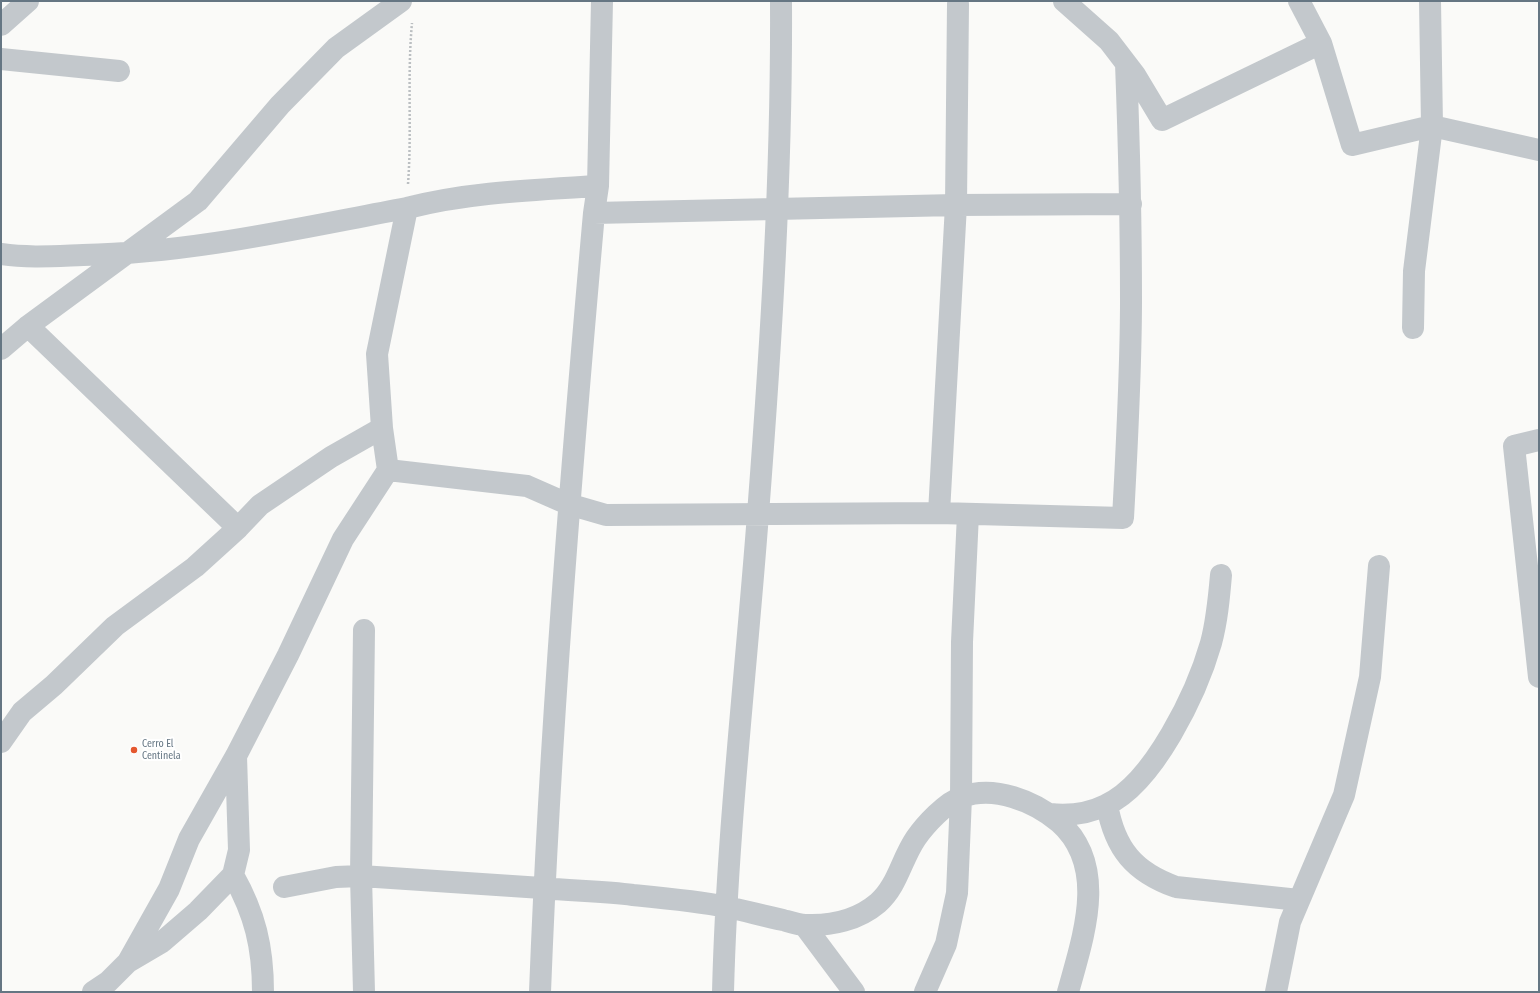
<!DOCTYPE html>
<style>
body{margin:0}
#map{position:relative;width:1540px;height:993px;overflow:hidden;background:#fafaf8;font-family:"Fira Sans Condensed",sans-serif}
canvas{display:block}
.frame{position:absolute;inset:0;border:2px solid #657683;pointer-events:none}
</style>
<div id="map">
<canvas width="1540" height="993"></canvas>
<div class="frame"></div>
</div>
<script>
const g = document.querySelector('canvas').getContext('2d');
g.lineJoin = 'round';
function trace(path, color, width, dash) { g.strokeStyle = color; g.lineWidth = width; g.lineCap = dash ? 'butt' : 'round'; g.setLineDash(dash || []); g.stroke(path); }
function label(font, color, halo, rows, align = 'center') {
  g.font = font + ' "Fira Sans Condensed",sans-serif'; g.lineWidth = 4; g.setLineDash([]); g.textBaseline = 'middle'; g.strokeStyle = halo; g.fillStyle = color; for (const [text, x, y, turn = 0] of rows) {
    g.save(); g.translate(x, y); g.rotate((+turn || 0) * Math.PI / 180); g.textAlign = isNaN(turn) ? turn : align; if (halo) g.strokeText(text, 0, 0); g.fillText(text, 0, 0); g.restore();
  }
}
const path = new Path2D(`
 M 408,184 C 412,130 407,77 412,23`);
const minor = new Path2D(`
 M 1064,1 L 1109,41 L 1135,75 L 1162,120 L 1321,43
 M 1299,1 L 1321,43 L 1352,145 L 1432,126 L 1539,150
 M 1,25 L 28,1
 M 1,59 L 119,71
 M 594,213 L 956,205 L 1131,204
 M 1,254 C 28,258 55,256 83,255 C 192,253 299,228 407,208 C 469,192 534,190 598,186
 M 28,326 L 238,528
 M 1413,328 L 1414,271 L 1432,126 L 1430,1
 M 1,349 L 28,326 L 198,201 L 280,105 L 336,48 L 401,1
 M 1539,440 L 1514,446 L 1539,677
 M 388,470 L 527,486 L 568,504 L 606,515 L 939,513 L 1123,518 C 1127,445 1131,372 1131,300 C 1131,221 1129,142 1126,63
 M 939,513 L 956,205 L 958,4
 M 1,742 L 22,712 L 54,685 L 115,626 L 195,567 L 238,528 L 260,505 L 331,457 L 382,428
 M 1107,805 C 1115,849 1134,872 1176,887 L 1299,900
 M 1050,814 C 1070,816 1088,814 1106,805 C 1154,783 1197,692 1211,643 C 1217,621 1219,598 1221,575
 M 233,875 C 255,914 263,947 263,992
 M 284,887 L 336,877 L 361,876 C 422,880 482,884 542,888 C 572,891 603,891 633,895 C 664,898 697,901 727,907 C 746,911 764,916 783,920 C 790,922 799,925 806,925 C 831,926 858,920 878,903 C 898,885 901,860 916,838 C 925,825 946,802 962,797 C 994,785 1034,801 1059,822 C 1109,866 1083,937 1068,992
 M 804,925 L 854,992
 M 128,962 L 162,942 L 198,911 L 233,875 L 239,850 L 236,756
 M 93,992 L 108,982 L 128,962 L 169,889 L 189,839 L 236,756 L 288,655 L 343,539 L 388,470 L 382,428 L 377,354 L 407,208
 M 364,992 L 361,876 L 364,630
 M 540,992 C 550,732 571,472 594,213 L 598,186 L 602,1
 M 723,992 C 727,832 746,674 758,514 C 771,344 782,172 781,1
 M 925,992 L 946,944 L 957,893 L 961,797 L 962,642 L 968,514
 M 1276,992 L 1290,922 L 1344,795 L 1370,677 L 1379,566`);
const markers = [
 [134,750,4,"#e4572e"]
];
const poiNames = [
 ["Cerro El",142,744],
 ["Centinela",142,756]
];
trace(path, '#bbbfc2', 2.5, [2, 2]);
trace(minor, '#c3c8cc', 22);
for (const [x, y, r, color] of markers) { const dot = new Path2D(); dot.arc(x, y, r, 0, 2 * Math.PI); g.fillStyle = color; g.fill(dot); trace(dot, '#fff', 1.5); }
label('10px', '#657683', '#fff', poiNames, 'left');
</script>
